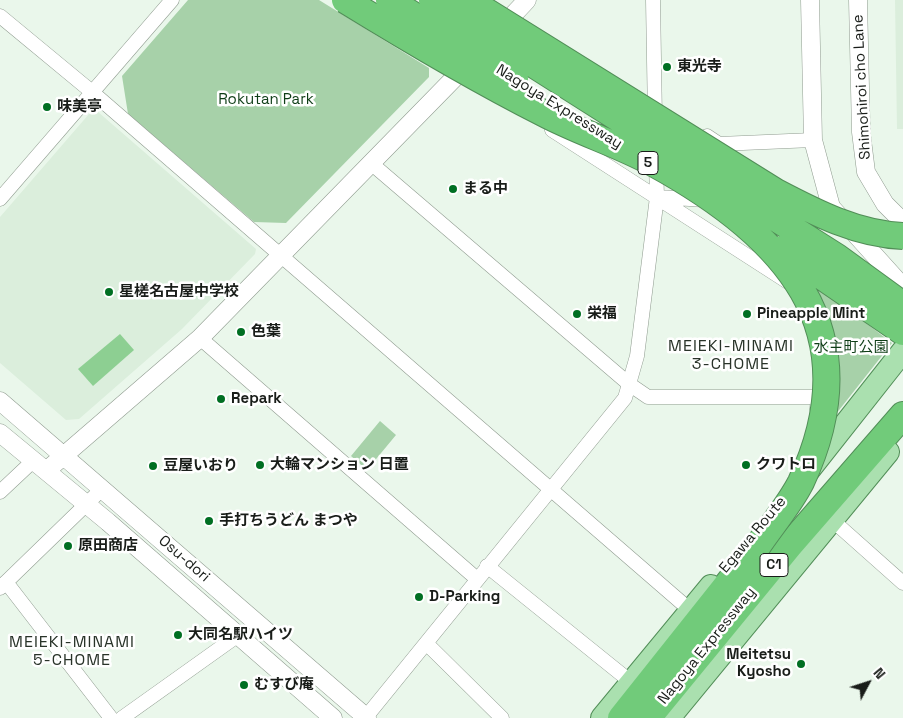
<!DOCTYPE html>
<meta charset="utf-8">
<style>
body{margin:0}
#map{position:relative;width:903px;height:718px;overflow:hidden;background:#eaf7eb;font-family:"Space Grotesk",sans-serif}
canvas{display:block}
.north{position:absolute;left:843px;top:658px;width:50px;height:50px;-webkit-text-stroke:4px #fff;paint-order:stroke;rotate:50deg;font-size:14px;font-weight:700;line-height:20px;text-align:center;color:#191d19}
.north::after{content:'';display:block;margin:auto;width:18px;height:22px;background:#191d19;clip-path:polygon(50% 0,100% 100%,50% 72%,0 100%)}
</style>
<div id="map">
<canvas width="903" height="718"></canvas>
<div class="north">N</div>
</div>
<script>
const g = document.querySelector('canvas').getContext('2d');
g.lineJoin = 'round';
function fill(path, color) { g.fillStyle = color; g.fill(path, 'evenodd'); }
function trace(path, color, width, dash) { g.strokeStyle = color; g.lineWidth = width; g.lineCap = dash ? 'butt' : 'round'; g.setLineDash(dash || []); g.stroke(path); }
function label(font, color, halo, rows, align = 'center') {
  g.font = font + ' "Space Grotesk","Noto Sans JP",sans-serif'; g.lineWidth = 5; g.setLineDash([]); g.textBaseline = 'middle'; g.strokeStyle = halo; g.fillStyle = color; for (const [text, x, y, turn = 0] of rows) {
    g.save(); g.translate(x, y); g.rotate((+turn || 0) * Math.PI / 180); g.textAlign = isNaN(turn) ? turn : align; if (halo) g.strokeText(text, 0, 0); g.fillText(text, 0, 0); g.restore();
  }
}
const built = new Path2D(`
 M 895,0 L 903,0 L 903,129 L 897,129 Z
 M 97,111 L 256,249 L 255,254 L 182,329 L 79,419 L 66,420 L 0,363 L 0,217 L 89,114 Z`);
const green = new Path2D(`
 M 188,0 L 319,0 L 429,68 L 429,77 L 286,223 L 254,222 L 128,114 L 122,76 Z
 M 814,283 L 892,343 L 832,419 Z
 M 380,421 L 396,435 L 367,470 L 351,456 Z`);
const water = new Path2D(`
 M 120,334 L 134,350 L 93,386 L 78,369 Z`);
const minor = new Path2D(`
 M 653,0 L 655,119
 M 0,16 L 92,92 L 690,610
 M 552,130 L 788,282
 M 707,136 L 719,144 L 813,140
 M 372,164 L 629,384 L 648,397 L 818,397 L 817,409
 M 659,197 L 705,200
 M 0,199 L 172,0
 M 200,338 L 477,579
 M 0,492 L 33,461
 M 831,519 L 903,583
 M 487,566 L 631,682
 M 6,582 L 111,718
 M 0,588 L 102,489
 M 426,643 L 502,718
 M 366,717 L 625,398 L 637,356 L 657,197 L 656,163
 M 122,718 L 237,636`);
const tertiary = new Path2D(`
 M 810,0 L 813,140 L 831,207 L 903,287
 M 858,0 L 861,132 L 866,172 L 885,204 L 903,222
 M 498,31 L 527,0
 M 0,401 L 367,718
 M 0,433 L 108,522 L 333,718
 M 46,471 L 200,338 L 469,63`);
const primary = new Path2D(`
 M 809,470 L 903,351
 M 602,718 L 711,586
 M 669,718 L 888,452`);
const motorway = new Path2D(`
 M 621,718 L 757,547
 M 648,718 L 789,546 L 903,415`);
const motorwayBridge = new Path2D(`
 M 345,0 C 410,40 476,79 543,113 C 579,132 618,144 653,163 C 783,234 873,328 801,482 C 790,504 771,526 757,547
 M 389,0 L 515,79
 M 432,0 L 837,257 L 903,305
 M 468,0 L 776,192 C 816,213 857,234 903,236
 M 782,249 L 903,332`);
const markers = [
 [667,67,5,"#006f22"],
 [47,107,5,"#006f22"],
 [453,189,5,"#006f22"],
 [109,292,5,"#006f22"],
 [577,314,5,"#006f22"],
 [747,314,5,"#006f22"],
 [241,332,5,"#006f22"],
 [221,399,5,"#006f22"],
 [260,465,5,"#006f22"],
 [746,465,5,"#006f22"],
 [153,466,5,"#006f22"],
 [209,521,5,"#006f22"],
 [68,546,5,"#006f22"],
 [419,597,5,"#006f22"],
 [178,635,5,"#006f22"],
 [801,664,5,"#006f22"],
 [244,685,5,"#006f22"]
];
const shields = [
 [648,163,20],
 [774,565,28]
];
const shieldNames = [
 ["5",648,163],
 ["C1",774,565]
];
const poiNames = [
 ["東光寺",677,67],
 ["味美亭",57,107],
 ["まる中",463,189],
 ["星槎名古屋中学校",119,292],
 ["栄福",587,314],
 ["Pineapple Mint",757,314],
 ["色葉",251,332],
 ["Repark",231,399],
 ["大輪マンション 日置",270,465],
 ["クワトロ",756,465],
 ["豆屋いおり",163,466],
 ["手打ちうどん まつや",219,521],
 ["原田商店",78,546],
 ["D-Parking",429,597],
 ["大同名駅ハイツ",188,635],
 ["Meitetsu",791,655,"right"],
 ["Kyosho",791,672,"right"],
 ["むすび庵",254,685]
];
const streetNames = [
 ["Shimohiroi cho Lane",862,87,-93],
 ["Nagoya Expressway",559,107,32],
 ["Egawa Route",753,535,-50],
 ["Osu-dori",184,559,41],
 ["Nagoya Expressway",707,646,-51]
];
const parkNames = [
 ["Rokutan Park",266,100],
 ["水主町公園",851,348]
];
const neighbourhoodNames = [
 ["MEIEKI-MINAMI",731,347],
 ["3-CHOME",731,365],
 ["MEIEKI-MINAMI",72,643],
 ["5-CHOME",72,661]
];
fill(built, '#dbeedc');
fill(green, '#a7d1a9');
fill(water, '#8dcf92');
trace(minor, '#909c90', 15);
trace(tertiary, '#909c90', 19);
trace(primary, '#528e58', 24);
trace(motorway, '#528e58', 28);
trace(minor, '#fff', 14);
trace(tertiary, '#fff', 18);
trace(primary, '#aae0af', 22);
trace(motorway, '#71cb7a', 26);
trace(motorwayBridge, '#528e58', 28, []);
trace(motorwayBridge, '#71cb7a', 26);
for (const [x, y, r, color] of markers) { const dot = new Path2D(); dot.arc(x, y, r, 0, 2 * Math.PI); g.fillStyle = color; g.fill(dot); trace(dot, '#fff', 2); }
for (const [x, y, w] of shields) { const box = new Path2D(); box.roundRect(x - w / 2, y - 11.5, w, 23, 4); g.fillStyle = '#fff'; g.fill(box); trace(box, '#191d19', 1); }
label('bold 14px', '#191d19', null, shieldNames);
label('bold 15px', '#191d19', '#fff', poiNames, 'left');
label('15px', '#191d19', '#fff', streetNames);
label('15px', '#0f3e17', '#fff', parkNames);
g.letterSpacing = '1px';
label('16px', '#293329', '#fff', neighbourhoodNames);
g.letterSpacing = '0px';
</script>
